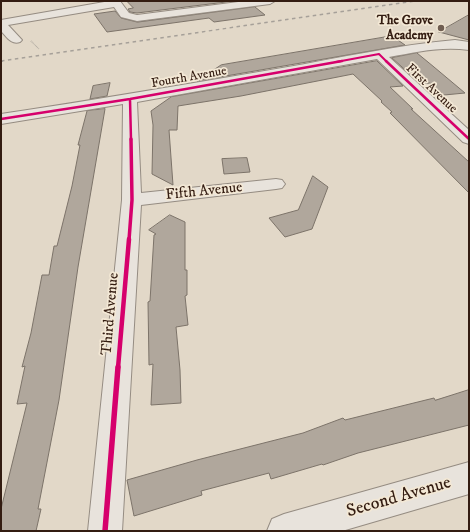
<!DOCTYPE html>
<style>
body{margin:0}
#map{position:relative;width:470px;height:532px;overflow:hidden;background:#e2d8c8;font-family:"IM FELL DW Pica",serif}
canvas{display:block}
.frame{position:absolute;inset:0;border:2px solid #331c11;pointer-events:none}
</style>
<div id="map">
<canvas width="470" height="532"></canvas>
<div class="frame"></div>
</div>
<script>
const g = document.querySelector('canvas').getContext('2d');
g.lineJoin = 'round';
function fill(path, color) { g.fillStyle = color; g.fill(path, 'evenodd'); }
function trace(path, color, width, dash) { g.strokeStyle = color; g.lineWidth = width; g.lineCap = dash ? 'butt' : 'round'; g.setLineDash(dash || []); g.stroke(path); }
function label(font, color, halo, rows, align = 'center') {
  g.font = font + ' "IM FELL DW Pica",serif'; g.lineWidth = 3.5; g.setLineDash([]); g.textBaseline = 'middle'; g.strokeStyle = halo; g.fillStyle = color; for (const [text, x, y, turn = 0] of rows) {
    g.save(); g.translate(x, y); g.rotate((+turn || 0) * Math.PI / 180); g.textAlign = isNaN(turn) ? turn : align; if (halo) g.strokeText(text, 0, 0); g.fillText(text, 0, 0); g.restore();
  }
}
const building = new Path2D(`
 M 127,1 L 234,1 L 137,13 L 130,12 L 128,9 L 133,8 Z
 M 255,7 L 265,15 L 214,22 L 209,18 L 107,32 L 94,14 L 115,11 L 121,18 L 137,22 Z
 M 469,15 L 469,40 L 439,32 Z
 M 392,36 L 405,45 L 197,81 L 221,65 Z
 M 417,53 L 434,67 L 465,93 L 444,95 L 430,83 L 421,84 L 392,58 Z
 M 377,61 L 403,86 L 390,87 L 413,109 L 411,109 L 469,162 L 469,193 L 390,113 L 392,112 L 381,102 L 382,101 L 353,74 L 241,96 L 178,106 L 177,130 L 169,130 L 173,185 L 152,174 L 153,125 L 151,111 L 171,97 Z
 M 110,83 L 107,96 L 90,99 L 93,86 Z
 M 105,109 L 78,267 L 59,400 L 38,509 L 41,509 L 36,531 L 1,531 L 1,509 L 27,403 L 17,404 L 25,366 L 22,367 L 31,333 L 42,275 L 49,275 L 54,246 L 57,246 L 72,186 L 80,145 L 78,145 L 87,111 Z
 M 247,158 L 250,172 L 224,174 L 222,159 Z
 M 313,176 L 328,187 L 312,229 L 285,237 L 269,218 L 298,210 Z
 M 170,215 L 185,222 L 185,270 L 187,270 L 187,295 L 185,296 L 188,325 L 176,327 L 180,370 L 181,403 L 151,405 L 153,364 L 149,365 L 148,302 L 150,301 L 154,235 L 156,234 L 149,230 Z
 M 469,390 L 469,425 L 358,453 L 323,465 L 322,464 L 271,479 L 269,473 L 201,491 L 202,495 L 134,516 L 127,480 L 197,460 L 303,433 L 343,418 L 345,420 L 434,398 L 435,400 Z`);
const path = new Path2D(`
 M 31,41 L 39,49`);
const minor = new Path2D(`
 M 110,1 L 120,1 L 129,13 L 137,15 L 246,1 L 275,1 L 270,4 L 137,21 L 121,17 L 114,7 L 8,25 L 22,40 L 20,42 C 11,45 7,37 1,31 L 1,20 Z
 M 455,40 L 469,42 L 469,50 C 442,46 416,52 389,57 L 469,130 L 469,144 L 463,142 L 377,59 L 137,102 L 141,193 L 276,179 L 282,180 L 285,184 L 282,188 L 276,189 L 141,205 L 122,531 L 88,531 L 122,200 L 123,104 L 1,124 L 1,114 C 95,100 188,84 282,68 C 340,58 397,45 455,40 Z
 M 469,462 L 469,494 L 342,531 L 267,531 L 272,519 L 284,514 Z`);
const railFar1 = new Path2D(`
 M 1,61 L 415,1`);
const rail = new Path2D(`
 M 1,61 L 3,61`);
const cyclewayFar4 = new Path2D(`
 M 336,62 L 379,54 L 387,62`);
const cyclewayFar3 = new Path2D(`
 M 386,61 L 469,139
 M 130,99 L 131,140
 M 1,119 L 130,99 L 342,61`);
const cyclewayFar2 = new Path2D(`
 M 129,240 L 132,200 L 131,139`);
const cyclewayFar1 = new Path2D(`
 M 118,368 L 129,239`);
const cycleway = new Path2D(`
 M 105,531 L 118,367`);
const markers = [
 [441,28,4,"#705e51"]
];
const farPoinames = [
 ["The Grove",433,21],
 ["Academy",433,36]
];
const farStreetnames = [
 ["Fourth Avenue",189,78,-10],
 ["First Avenue",431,89,43]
];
const streetNames = [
 ["Fifth Avenue",204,192,-6],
 ["Third Avenue",111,314,-85]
];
const nearStreetnames = [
 ["Second Avenue",399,498,-16]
];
fill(building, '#b0a79c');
trace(building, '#7c7369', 1);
trace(minor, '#958c82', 2);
trace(path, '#a6a099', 1.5, [0.5, 1]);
fill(minor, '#e8e3dc');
trace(railFar1, '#a6a099', 1.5, [3.5, 3.5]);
trace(rail, '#a6a099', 2, [4.5, 4.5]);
trace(cyclewayFar4, '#d6006c', 2);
trace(cyclewayFar3, '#d6006c', 2.5);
trace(cyclewayFar2, '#d6006c', 3.5);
trace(cyclewayFar1, '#d6006c', 4.5);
trace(cycleway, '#d6006c', 5.5);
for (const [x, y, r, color] of markers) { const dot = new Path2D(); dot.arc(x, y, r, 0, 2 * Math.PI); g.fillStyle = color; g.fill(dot); trace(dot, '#f3e8d5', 1.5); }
label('bold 13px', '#331c11', '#f3e8d5', farPoinames, 'right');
label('13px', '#331c11', '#f3e8d5', farStreetnames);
label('15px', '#331c11', '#f3e8d5', streetNames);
label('18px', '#331c11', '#f3e8d5', nearStreetnames);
</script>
